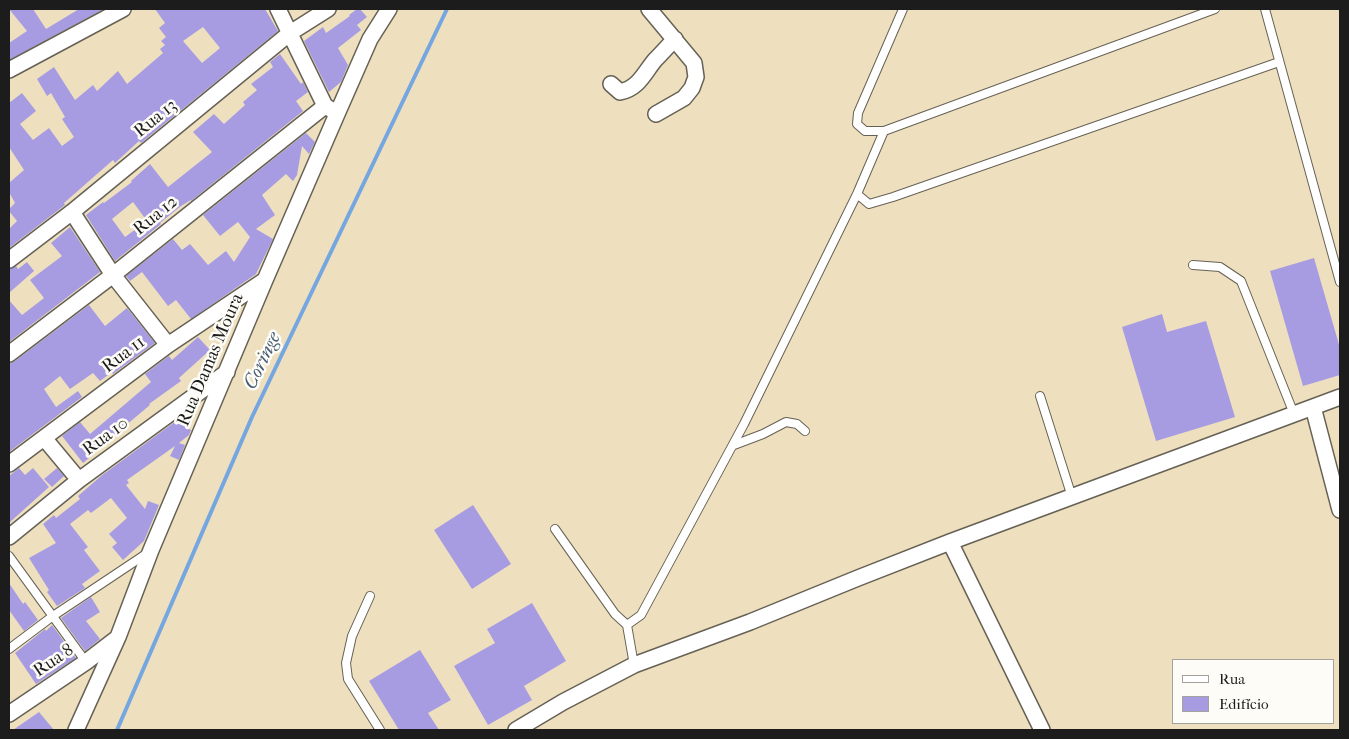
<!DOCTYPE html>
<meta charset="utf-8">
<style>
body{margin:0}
#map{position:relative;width:1349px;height:739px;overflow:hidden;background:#eee0bf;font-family:"IM FELL French Canon",serif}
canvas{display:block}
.frame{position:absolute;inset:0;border:10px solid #1c1c1c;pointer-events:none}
.legend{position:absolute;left:1172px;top:659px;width:162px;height:65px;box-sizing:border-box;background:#fdfcf7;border:1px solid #a3a29f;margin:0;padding:6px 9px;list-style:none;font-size:15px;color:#1c1c1c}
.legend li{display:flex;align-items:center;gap:10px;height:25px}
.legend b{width:25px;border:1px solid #a3a29f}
</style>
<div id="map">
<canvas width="1349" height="739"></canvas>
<div class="frame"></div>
<ul class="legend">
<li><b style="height:6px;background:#fff"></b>Rua</li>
<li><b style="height:14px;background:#a79ce2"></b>Edifício</li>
</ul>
</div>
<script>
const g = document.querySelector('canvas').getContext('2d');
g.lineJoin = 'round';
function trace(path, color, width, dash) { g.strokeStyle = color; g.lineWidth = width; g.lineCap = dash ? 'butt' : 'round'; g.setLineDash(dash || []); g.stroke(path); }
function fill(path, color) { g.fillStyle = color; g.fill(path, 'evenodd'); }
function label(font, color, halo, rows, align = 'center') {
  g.font = font + ' "IM FELL French Canon",serif'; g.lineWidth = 5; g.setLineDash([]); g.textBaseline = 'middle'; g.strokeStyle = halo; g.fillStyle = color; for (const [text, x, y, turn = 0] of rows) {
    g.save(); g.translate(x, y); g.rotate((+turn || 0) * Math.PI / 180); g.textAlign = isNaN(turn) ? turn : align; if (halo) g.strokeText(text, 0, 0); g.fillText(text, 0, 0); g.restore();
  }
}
const stream = new Path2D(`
 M 117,730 L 252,417 L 447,9`);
const building = new Path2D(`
 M 9,9 L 33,9 L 46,29 L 79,9 L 104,9 L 9,60 L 9,43 L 27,31 Z
 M 155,9 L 265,9 L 278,31 L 141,143 L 139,141 L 115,163 L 113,160 L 64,203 L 65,205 L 9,248 L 9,229 L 17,221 L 9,211 L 9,209 L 15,203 L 9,192 L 9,183 L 24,170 L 9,147 L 9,103 L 22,93 L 36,111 L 20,124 L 33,140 L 49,128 L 62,146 L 74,137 L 62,119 L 65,117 L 51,93 L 47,96 L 37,79 L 54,67 L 75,100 L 93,85 L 97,91 L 118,71 L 127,84 L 163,53 L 160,49 L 165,45 L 161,41 L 166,37 L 159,28 L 165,23 ZM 203,27 L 220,48 L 202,63 L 183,41 Z
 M 357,9 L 360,9 L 367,17 L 357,25 L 361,30 L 338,48 L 348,65 L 341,82 L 329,92 L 304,41 L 323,27 L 326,33 L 350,16 L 349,15 Z
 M 280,54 L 301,84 L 303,82 L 308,92 L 296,101 L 303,111 L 191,201 L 191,200 L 181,206 L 160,223 L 161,224 L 115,261 L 86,215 L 103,202 L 104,203 L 132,182 L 131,181 L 150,164 L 168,187 L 212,152 L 193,132 L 214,114 L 224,124 L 245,105 L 243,102 L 257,90 L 251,84 L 273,67 L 270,62 ZM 133,202 L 147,221 L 125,237 L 112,219 Z
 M 306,133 L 315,142 L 309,154 L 302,146 L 297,175 L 293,181 L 286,174 L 262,195 L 275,215 L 256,229 L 273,239 L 256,274 L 191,319 L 176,300 L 168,306 L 142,272 L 130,281 L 126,276 L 173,239 L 182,250 L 190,244 L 208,265 L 226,251 L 234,262 L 250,237 L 238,222 L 220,236 L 203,215 Z
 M 70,227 L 100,272 L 9,342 L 9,300 L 22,315 L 44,298 L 30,280 L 62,256 L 51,243 Z
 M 1314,258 L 1340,348 L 1340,375 L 1303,386 L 1270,271 Z
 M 27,262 L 34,271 L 9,293 L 9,269 L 16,266 L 18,269 Z
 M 89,305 L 105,326 L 127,308 L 155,343 L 113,374 L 112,372 L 100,381 L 93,373 L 70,389 L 60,376 L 44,389 L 56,407 L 78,391 L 82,397 L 9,452 L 9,364 L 15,361 Z
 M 1162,314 L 1167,332 L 1206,321 L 1235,417 L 1156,441 L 1122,327 Z
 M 198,337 L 210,350 L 179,378 L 181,381 L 149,404 L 150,405 L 100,447 L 101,448 L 83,463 L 62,436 L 80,422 L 90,434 L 151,382 L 145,374 L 169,356 L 172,360 Z
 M 176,421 L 191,430 L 189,435 L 179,443 L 185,445 L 179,460 L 170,456 L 175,446 L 127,480 L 129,483 L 126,485 L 145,509 L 148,501 L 159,505 L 144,541 L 123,560 L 112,547 L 117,543 L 109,534 L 127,518 L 111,498 L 91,513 L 88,510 L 70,524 L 88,547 L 84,550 L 100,571 L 82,584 L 85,588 L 57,606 L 47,592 L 49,590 L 29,558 L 56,543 L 43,524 L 54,515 L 56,518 L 80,499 L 78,496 L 101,476 Z
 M 19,468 L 25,475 L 33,468 L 49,487 L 9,523 L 9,476 Z
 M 57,468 L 64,476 L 52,487 L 44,479 Z
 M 473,505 L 511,564 L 472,589 L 434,530 Z
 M 9,583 L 23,604 L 25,602 L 38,620 L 24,631 L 9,610 Z
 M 91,597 L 100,612 L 86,621 L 100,639 L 85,651 L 61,618 Z
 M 532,603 L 566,661 L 524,686 L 532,700 L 488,725 L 454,666 L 495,643 L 487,629 Z
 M 52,625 L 76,658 L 36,684 L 15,653 L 45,629 L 46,631 Z
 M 420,650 L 451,700 L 428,713 L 439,730 L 399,730 L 369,681 Z
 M 39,712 L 54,730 L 13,730 Z`);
const service = new Path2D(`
 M 1265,9 L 1340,282
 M 884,131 L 865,131 L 857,124 L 858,113 L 903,9
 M 857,194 L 869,204 L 893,197 L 1279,62
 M 1193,265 L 1220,267 L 1241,281 L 1294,414
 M 1040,396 L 1072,497
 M 734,445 L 763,434 L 786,422 L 797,424 L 805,431
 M 555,529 L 615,614 L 627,625 L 634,665
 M 9,556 L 86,662
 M 370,596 L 352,636 L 346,663 L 348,679 L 380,730
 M 627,625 L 641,615 L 744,424 L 857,194 L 884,131 L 1215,9
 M 9,649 L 53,616 L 149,552`);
const minor = new Path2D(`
 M 278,9 L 325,106 L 332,110
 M 649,9 L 694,63 L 696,77 L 692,88 L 684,98 L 656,114
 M 9,70 L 123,9
 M 611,84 L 620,92 C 639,88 644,73 655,60 C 662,53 668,46 675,39
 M 72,212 L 113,275 L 168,345
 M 9,260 L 72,212 L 290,33 L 328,9
 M 9,354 L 113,275 L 325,106
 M 1313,407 L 1340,510
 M 44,438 L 79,480
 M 9,464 L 168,345 L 265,280
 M 9,537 L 79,480 L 227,372
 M 950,542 L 1042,730
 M 9,714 L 86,662 L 116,639
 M 76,730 L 118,637 L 151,550 L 265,280 L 337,114 L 370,39 L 389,9
 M 516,730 L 563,702 L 634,665 L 750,622 L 858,578 L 950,542 L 1340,397`);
const streetNames = [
 ["Rua 13",156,119,-39],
 ["Rua 12",156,216,-39],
 ["Rua 11",124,355,-37],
 ["Rua Damas Moura",211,360,-67],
 ["Rua 10",106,437,-36],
 ["Rua 8",54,661,-34]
];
const waterNames = [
 ["Coringe",263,361,-64]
];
trace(stream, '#76a6e0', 4);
fill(building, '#a79ce2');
trace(service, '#666155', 10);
trace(minor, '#666155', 18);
trace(service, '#fff', 8);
trace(minor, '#fff', 15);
label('18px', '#1c1c1c', '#fdfcf7', streetNames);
label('italic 19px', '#445a74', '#fdfcf7', waterNames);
</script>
